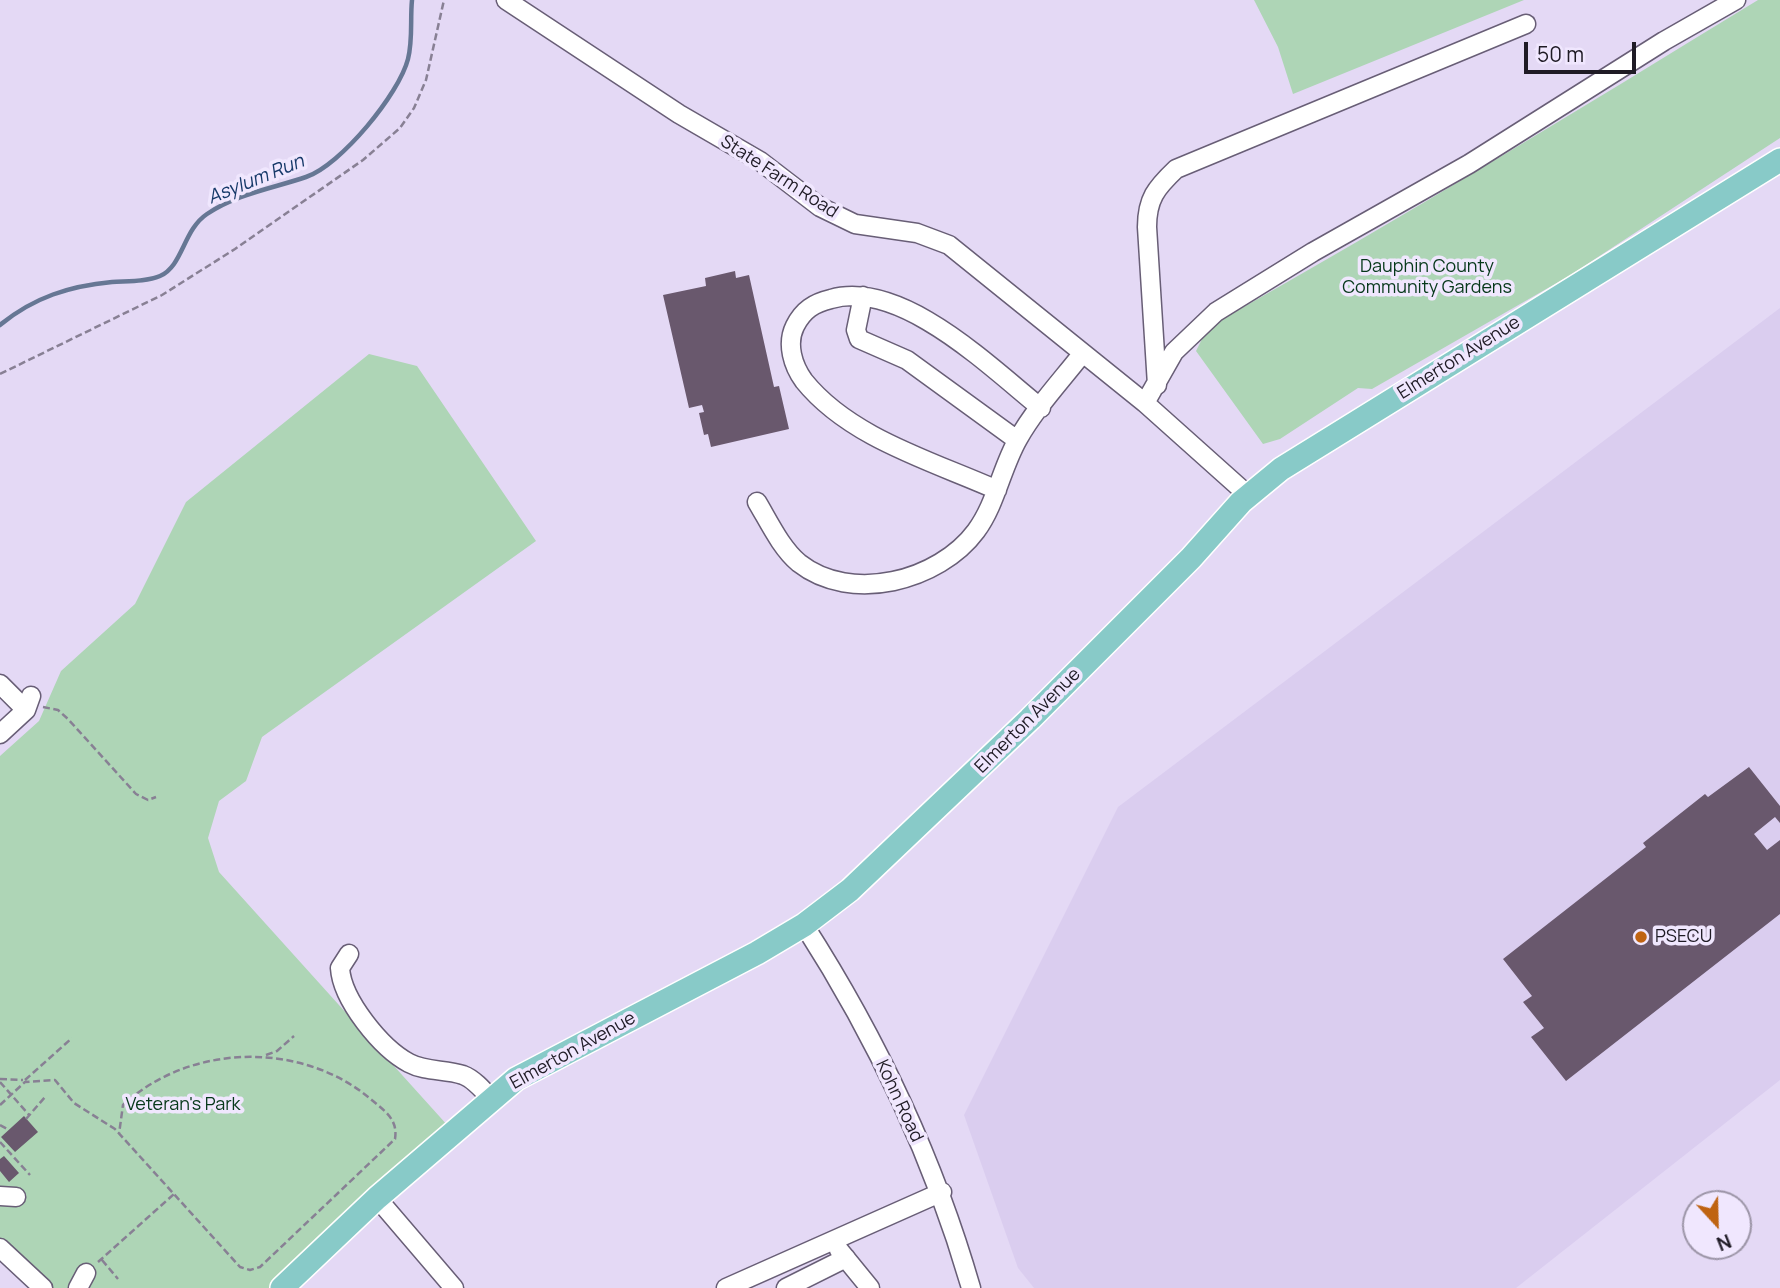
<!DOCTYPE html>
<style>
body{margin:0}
#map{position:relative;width:1780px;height:1288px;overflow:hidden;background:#e4d9f5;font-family:Manrope,sans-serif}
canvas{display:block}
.north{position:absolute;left:1682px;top:1190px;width:70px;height:70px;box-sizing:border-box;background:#f0e7fe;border:2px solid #9c95a7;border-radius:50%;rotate:158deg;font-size:19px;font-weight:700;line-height:28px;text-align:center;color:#1f1b25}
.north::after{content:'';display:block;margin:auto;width:24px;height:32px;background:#bf6311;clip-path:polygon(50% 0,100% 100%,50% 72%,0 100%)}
.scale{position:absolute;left:1524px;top:42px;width:112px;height:32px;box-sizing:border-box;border:4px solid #1f1b25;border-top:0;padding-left:9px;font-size:21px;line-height:24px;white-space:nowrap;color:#1f1b25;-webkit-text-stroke:5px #f0e7fe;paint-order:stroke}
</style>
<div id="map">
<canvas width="1780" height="1288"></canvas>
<div class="north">N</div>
<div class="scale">50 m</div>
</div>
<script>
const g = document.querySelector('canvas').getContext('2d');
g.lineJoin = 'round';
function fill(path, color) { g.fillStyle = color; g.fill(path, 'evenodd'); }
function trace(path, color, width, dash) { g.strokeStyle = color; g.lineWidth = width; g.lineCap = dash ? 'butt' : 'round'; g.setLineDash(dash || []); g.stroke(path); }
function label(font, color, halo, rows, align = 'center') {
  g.font = font + ' Manrope,sans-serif'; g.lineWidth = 7; g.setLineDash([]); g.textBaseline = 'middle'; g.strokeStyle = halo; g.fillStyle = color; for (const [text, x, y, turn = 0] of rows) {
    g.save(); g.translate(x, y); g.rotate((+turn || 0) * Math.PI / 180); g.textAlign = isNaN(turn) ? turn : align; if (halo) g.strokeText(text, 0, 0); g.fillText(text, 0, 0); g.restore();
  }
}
const built = new Path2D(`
 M 1780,308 L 1780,1080 L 1516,1288 L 1034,1288 L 1018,1268 L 964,1115 L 1118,807 Z`);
const green = new Path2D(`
 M 1254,0 L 1524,0 L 1293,94 L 1278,47 Z
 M 1758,0 L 1780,0 L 1780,138 L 1569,276 L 1372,389 L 1358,388 L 1280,439 L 1263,444 L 1196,351 L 1205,333 L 1219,321 C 1402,218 1580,109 1758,0 Z
 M 369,354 L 417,366 L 536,541 L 262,737 L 246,781 L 219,801 L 208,838 L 219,872 L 449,1127 L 271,1288 L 53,1288 L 0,1240 L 0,756 L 39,721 L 61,671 L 135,604 L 186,502 Z`);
const stream = new Path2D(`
 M 0,325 C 34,297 70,286 112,282 C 127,281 146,282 160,276 C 183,266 183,230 207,214 C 236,194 274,188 306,177 C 341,165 399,94 408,59 C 413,40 410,19 412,0`);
const building = new Path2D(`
 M 735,271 L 736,278 L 749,275 L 774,387 L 779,386 L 789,429 L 711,447 L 708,434 L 704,435 L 699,413 L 704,412 L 702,405 L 689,408 L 663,295 L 706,286 L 705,278 Z
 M 1749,767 L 1780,806 L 1780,823 L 1775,817 L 1754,834 L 1767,850 L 1780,840 L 1780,914 L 1566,1081 L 1531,1037 L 1544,1028 L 1523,1002 L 1532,996 L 1503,959 L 1646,847 L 1643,843 L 1705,794 L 1708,797 Z
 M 24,1116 L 38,1132 L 15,1152 L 1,1137 Z
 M 4,1156 L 19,1173 L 9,1182 L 0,1171 L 0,1159 Z`);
const path = new Path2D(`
 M 0,374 L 162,295 L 235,249 L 363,160 L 400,128 L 414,108 L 426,80 L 444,0
 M 43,707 L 58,710 L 68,719 L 136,794 L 148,800 L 156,797
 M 266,1055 L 277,1051 L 294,1036
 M 0,1079 L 23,1080
 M 25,1080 L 72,1038
 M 0,1082 L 30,1116
 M 0,1105 L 25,1082 L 55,1080 L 74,1103 L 115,1129 L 240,1267 L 250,1270 L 260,1267 L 395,1139 C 398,1120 386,1112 373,1101 C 303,1040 190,1043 123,1105 L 119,1134
 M 26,1119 L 45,1097
 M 0,1125 L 9,1130
 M 0,1142 L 30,1175
 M 102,1260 L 118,1279
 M 98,1262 L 174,1194`);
const minor = new Path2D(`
 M 506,0 L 679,114 L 760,161 L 820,207 L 855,224 L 917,233 L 949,245 L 1145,403 L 1249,496
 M 863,296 L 856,330 L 859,339 L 907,360 L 1017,440
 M 1157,385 L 1147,227 C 1147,199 1156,188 1176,169 L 1526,24
 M 1145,403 L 1174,352 L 1216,312 L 1313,252 L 1469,164 L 1664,41 L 1736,0
 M 997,490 C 932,461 850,438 804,381 C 793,366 786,344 795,326 C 803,310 814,303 831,299 C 901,279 990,367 1041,408
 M 757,502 C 769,522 781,548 799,563 C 851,604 939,581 976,531 C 996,504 1001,469 1018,439 C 1035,409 1060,382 1082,354
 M 0,684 L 26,710
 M 0,734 L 26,710 L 31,696
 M 804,925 C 876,1037 934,1160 971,1288
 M 349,954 L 340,968 C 342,1000 381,1048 409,1063 C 426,1072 445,1069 463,1075 C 474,1079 484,1091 492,1100
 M 0,1196 L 16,1197
 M 377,1198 L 454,1288
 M 0,1248 L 43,1288
 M 839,1250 L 870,1288
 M 78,1288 L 86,1273
 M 726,1288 L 942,1192
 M 786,1288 L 846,1258`);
const major = new Path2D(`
 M 282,1288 L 377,1198 L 516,1079 L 757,953 L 804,925 L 850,890 L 1030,719 L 1191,558 L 1241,502 L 1281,469 L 1780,160`);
const markers = [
 [1641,937,7,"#bf6311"]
];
const streetNames = [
 ["State Farm Road",779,177,33],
 ["Elmerton Avenue",1459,358,-32],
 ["Elmerton Avenue",1028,721,-45],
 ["Elmerton Avenue",573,1051,-29],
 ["Kohn Road",899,1101,65]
];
const parkNames = [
 ["Dauphin County",1427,267],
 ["Community Gardens",1427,288],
 ["Veteran's Park",183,1105]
];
const poiNames = [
 ["PSECU",1655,937]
];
const waterNames = [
 ["Asylum Run",256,180,-22]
];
fill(built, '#dacdef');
fill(green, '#aed5b6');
trace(stream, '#667794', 4.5);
fill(building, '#69586d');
trace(minor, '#685e76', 21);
trace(major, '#fff', 26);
trace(path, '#888094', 2.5, [7, 3.5]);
trace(minor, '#fff', 18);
trace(major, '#88cac8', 23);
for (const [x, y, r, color] of markers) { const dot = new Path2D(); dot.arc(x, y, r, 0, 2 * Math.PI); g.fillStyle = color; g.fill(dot); trace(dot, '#f0e7fe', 2.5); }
label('18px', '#1f1b25', '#f0e7fe', streetNames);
label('18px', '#06381a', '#f0e7fe', parkNames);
label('18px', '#1f1b25', '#f0e7fe', poiNames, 'left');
label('italic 19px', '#163969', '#f0e7fe', waterNames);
</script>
